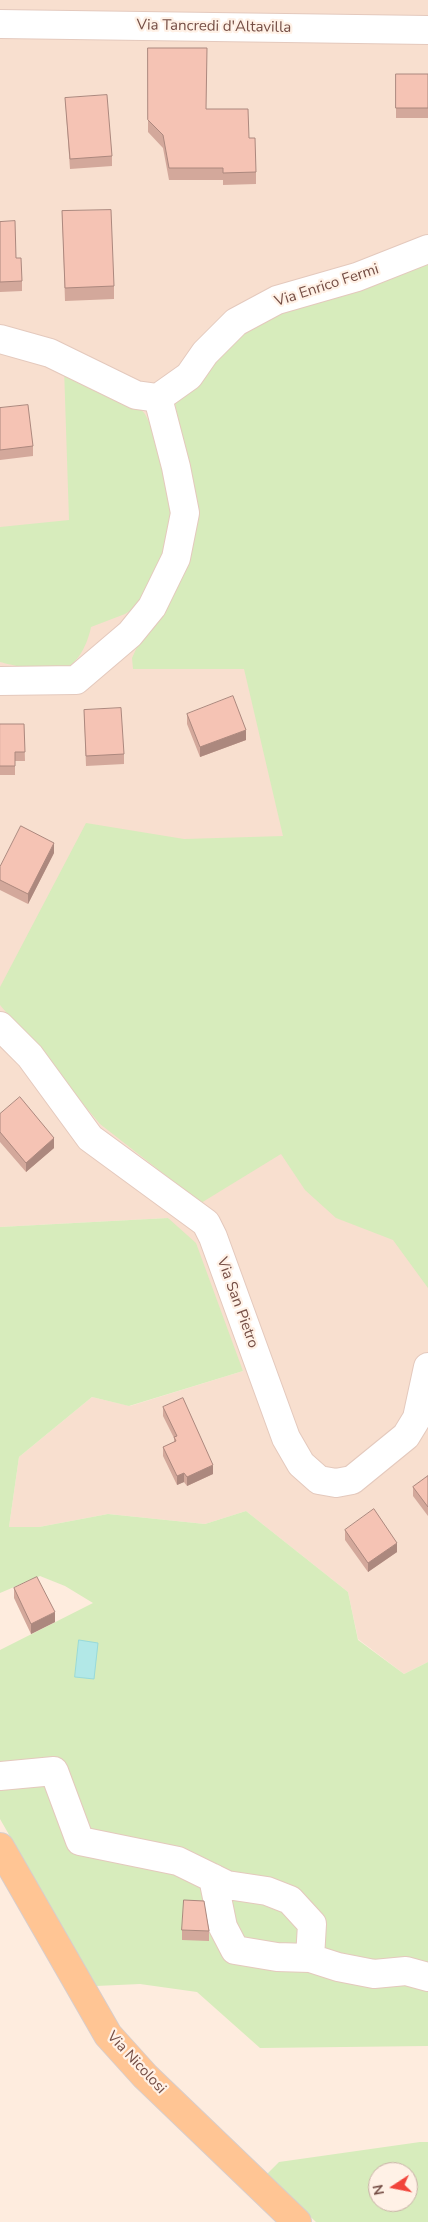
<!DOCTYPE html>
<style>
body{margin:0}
#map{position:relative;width:428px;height:2222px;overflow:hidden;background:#feecde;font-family:"Nunito Sans",sans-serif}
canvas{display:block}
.north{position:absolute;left:368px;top:2162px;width:50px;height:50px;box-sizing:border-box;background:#fff1e6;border:1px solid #c8b0a6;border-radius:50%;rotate:259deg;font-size:14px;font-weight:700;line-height:20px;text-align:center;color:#754e45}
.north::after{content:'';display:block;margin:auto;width:18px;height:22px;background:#f1443a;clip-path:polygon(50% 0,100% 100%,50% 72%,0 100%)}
</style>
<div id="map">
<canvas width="428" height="2222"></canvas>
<div class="north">N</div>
</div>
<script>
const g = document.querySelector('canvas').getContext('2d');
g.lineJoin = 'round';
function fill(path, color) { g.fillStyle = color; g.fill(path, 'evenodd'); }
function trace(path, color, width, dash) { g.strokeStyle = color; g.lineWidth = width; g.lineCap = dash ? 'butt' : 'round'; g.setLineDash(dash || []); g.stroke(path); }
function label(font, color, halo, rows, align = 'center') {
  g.font = font + ' "Nunito Sans",sans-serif'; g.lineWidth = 4.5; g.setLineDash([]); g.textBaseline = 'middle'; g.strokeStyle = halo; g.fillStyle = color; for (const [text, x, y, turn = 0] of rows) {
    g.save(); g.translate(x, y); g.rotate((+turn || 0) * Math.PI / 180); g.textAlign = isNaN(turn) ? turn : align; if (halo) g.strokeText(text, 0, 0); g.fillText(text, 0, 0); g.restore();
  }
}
const residential = new Path2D(`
 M 0,0 L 428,0 L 428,1662 L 404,1674 L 358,1639 L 348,1592 L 246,1511 L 205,1524 L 108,1514 L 39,1527 L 9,1527 L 19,1457 L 92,1397 L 130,1406 L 243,1371 L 168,1218 L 0,1227 Z`);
const green = new Path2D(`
 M 428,260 L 428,1288 L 393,1240 L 336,1218 L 305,1190 L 281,1154 L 201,1203 L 100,1124 L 0,1005 L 0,987 L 86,823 L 184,839 L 283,836 L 244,669 L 133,669 L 132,658 L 143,634 L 187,464 L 175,404 L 253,320 Z
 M 64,368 L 136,404 L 145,414 L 157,438 L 175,504 L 171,542 L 139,605 L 125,614 L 91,627 C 88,642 79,664 63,669 C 48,673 14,666 0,662 L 0,527 L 69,520 Z
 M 168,1218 L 196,1243 L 243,1371 L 129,1406 L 92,1397 L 19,1457 L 9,1527 L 39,1527 L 108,1514 L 205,1524 L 246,1511 L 348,1592 L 358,1640 L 404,1674 L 428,1662 L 428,2046 L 260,2048 L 197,1992 L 140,1984 L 96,1986 L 0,1819 L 0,1650 L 93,1603 L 65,1586 L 40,1576 L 0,1593 L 0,1227 Z
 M 420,2142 L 428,2142 L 428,2222 L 316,2222 L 266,2175 L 279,2162 ZM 378,2172 L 408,2172 L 408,2202 L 378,2202 Z`);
const water = new Path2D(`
 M 79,1640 L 98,1643 L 94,1679 L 75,1677 Z`);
const minor = new Path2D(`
 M 0,24 L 428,30
 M 0,339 L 50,353 L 136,395 L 158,398 L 189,376 L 205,353 L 236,322 L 277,300 L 357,277 L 428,249
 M 0,681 L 76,680 L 130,634 L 152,607 L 176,558 L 185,513 L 176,467 L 158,398
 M 0,1026 L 30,1056 L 90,1138 L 206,1223 L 213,1237 L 286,1438 L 301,1464 L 319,1480 L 336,1483 L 352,1480 L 406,1436 L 417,1418 L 428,1367
 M 0,1776 L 54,1771 L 80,1841 L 178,1861 L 227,1885 L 267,1891 L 290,1900 L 312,1924 L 310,1958 L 277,1957 L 235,1950 L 223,1927 L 213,1878
 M 310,1958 L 338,1967 L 374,1974 L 406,1971 L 428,1977`);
const major = new Path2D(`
 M 0,1847 L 108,2035 L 145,2076 L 297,2222`);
const wall = new Path2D(`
 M 148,48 L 206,109 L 249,138 L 256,172 L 256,184 L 223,185 L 223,180 L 169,180 L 163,148 L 148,132 Z
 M 396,74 L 428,74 L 428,118 L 396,118 Z
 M 65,98 L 112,156 L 112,166 L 70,169 Z
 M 62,211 L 114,286 L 114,299 L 65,301 Z
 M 0,222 L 16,258 L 22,281 L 22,291 L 0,292 Z
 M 0,408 L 33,446 L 33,456 L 0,460 Z
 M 84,710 L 124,754 L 124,764 L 86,766 Z
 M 187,714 L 246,740 L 200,757 L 187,724 Z
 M 0,724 L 24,724 L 25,761 L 15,761 L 15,775 L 0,775 Z
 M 54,853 L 28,904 L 0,890 L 0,867 Z
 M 0,1114 L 54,1148 L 26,1172 L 0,1142 Z
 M 163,1407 L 213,1474 L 187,1486 L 184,1482 L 177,1485 L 163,1456 L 163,1447 L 174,1442 L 174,1438 L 163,1416 Z
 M 428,1476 L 428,1516 L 413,1496 L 413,1487 Z
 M 345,1530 L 397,1552 L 368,1572 L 345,1540 Z
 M 14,1588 L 55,1622 L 31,1634 L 14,1598 Z
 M 182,1930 L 209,1931 L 209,1941 L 182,1940 Z`);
const shadedWall = new Path2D(`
 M 246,730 L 246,740 L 200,757 L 200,747 Z
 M 54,843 L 54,853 L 28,904 L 28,894 Z
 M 54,1138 L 54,1148 L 26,1172 L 26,1163 Z
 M 213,1465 L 213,1474 L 187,1486 L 187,1477 Z
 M 184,1473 L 184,1482 L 177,1485 L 177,1476 Z
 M 397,1543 L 397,1552 L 368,1572 L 368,1563 Z
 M 55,1612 L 55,1622 L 31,1634 L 31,1624 Z`);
const building = new Path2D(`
 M 148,48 L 207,48 L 206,109 L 248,109 L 249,138 L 255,138 L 256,172 L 223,173 L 223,168 L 169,168 L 163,135 L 148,120 Z
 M 396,74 L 428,74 L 428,108 L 396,108 Z
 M 107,95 L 112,156 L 70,159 L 65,98 Z
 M 111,210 L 114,286 L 65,288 L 62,211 Z
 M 15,221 L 16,258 L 21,258 L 22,281 L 0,282 L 0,222 Z
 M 28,405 L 33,446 L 0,450 L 0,408 Z
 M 233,696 L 246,730 L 200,747 L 187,714 Z
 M 121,708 L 124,754 L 86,756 L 84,710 Z
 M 0,724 L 24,724 L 25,752 L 15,752 L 15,766 L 0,766 Z
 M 21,826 L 54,843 L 28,894 L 0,880 L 0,867 Z
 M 20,1097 L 54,1138 L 26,1163 L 0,1132 L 0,1114 Z
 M 183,1398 L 213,1465 L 187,1477 L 184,1473 L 177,1476 L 163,1447 L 176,1441 L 174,1437 L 177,1436 L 163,1407 Z
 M 428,1476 L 428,1507 L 413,1487 Z
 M 374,1509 L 397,1543 L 368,1563 L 345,1530 Z
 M 37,1577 L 55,1612 L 31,1624 L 14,1588 Z
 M 184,1900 L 204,1901 L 209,1931 L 182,1930 Z`);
const streetNames = [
 ["Via Tancredi d'Altavilla",214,27,1],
 ["Via Enrico Fermi",327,286,-18],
 ["Via San Pietro",237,1303,70],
 ["Via Nicolosi",136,2063,47]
];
fill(residential, '#f8dfcf');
fill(green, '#d7ecbc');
fill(water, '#b2e8e7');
trace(water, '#98dada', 1);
trace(minor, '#e4c9bd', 30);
trace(major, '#d8cdcb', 30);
trace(minor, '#fff', 28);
trace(major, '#ffc594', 28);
fill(wall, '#d3a89b');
fill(shadedWall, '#ac887e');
fill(building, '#f5c3b4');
trace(building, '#ac887e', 1);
label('15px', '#754e45', '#fff1e6', streetNames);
</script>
